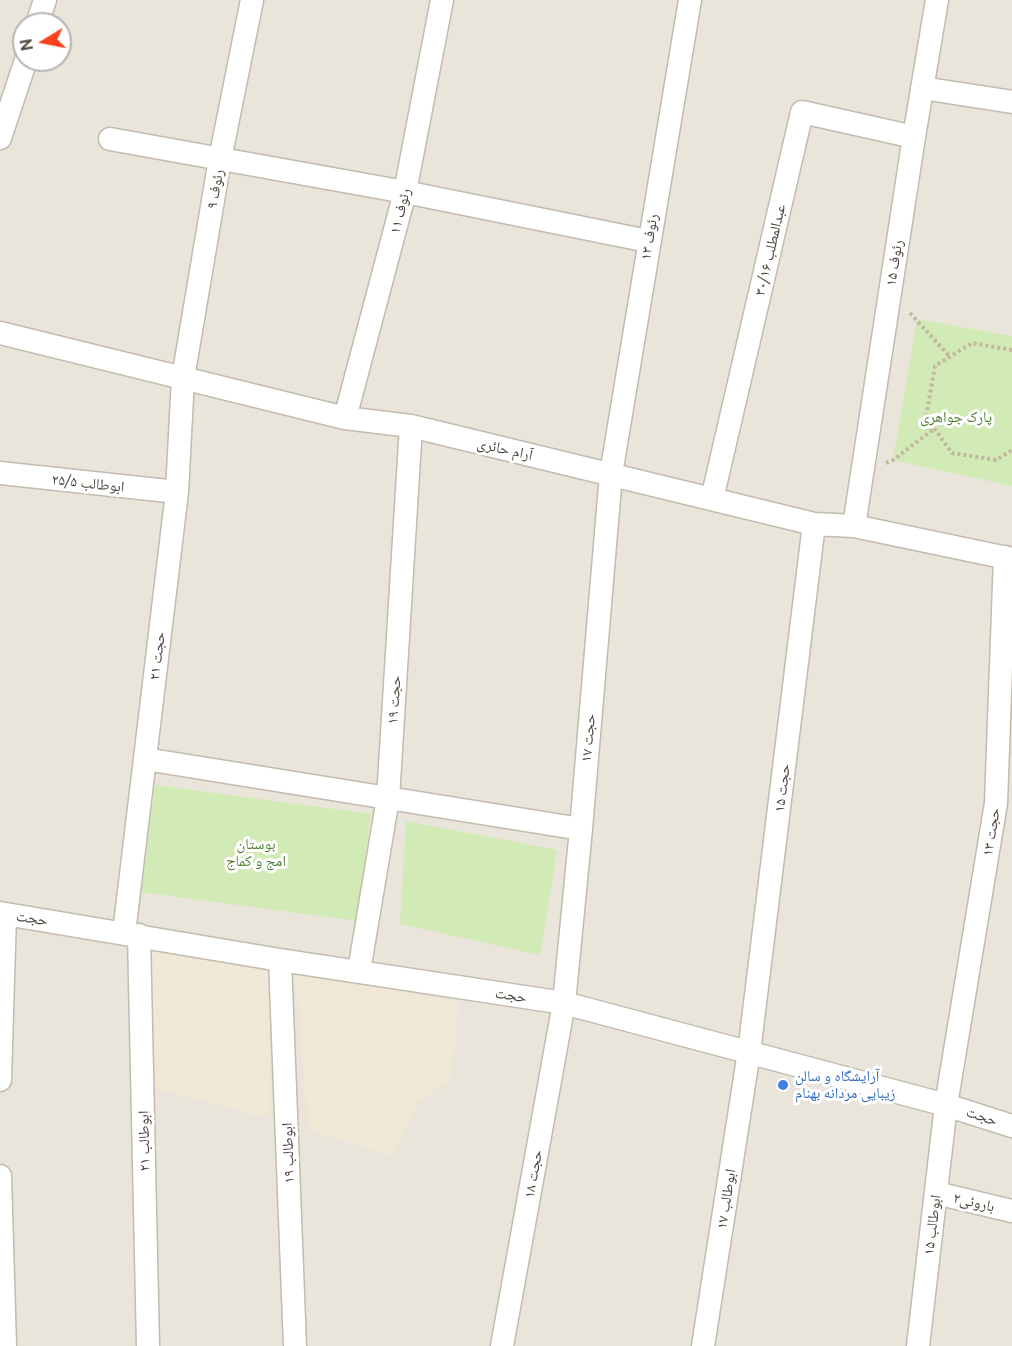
<!DOCTYPE html>
<meta charset="utf-8">
<style>
body{margin:0}
#map{position:relative;width:1012px;height:1346px;overflow:hidden;background:#f6f3ec;font-family:Ubuntu,sans-serif}
canvas{display:block}
.north{position:absolute;left:12px;top:12px;width:60px;height:60px;box-sizing:border-box;background:#fff;border:2px solid #b7b4b0;border-radius:50%;rotate:260deg;font-size:16px;font-weight:700;line-height:24px;text-align:center;color:#4b4439}
.north::after{content:'';display:block;margin:auto;width:21px;height:27px;background:#fc3f1d;clip-path:polygon(50% 0,100% 100%,50% 72%,0 100%)}
</style>
<div id="map">
<canvas width="1012" height="1346"></canvas>
<div class="north">N</div>
</div>
<script>
const g = document.querySelector('canvas').getContext('2d');
g.lineJoin = 'round';
function fill(path, color) { g.fillStyle = color; g.fill(path, 'evenodd'); }
function trace(path, color, width, dash) { g.strokeStyle = color; g.lineWidth = width; g.lineCap = dash ? 'butt' : 'round'; g.setLineDash(dash || []); g.stroke(path); }
function label(font, color, halo, rows, align = 'center') {
  g.font = font + ' Ubuntu,"Noto Naskh Arabic",sans-serif'; g.lineWidth = 6; g.setLineDash([]); g.textBaseline = 'middle'; g.strokeStyle = halo; g.fillStyle = color; for (const [text, x, y, turn = 0] of rows) {
    g.save(); g.translate(x, y); g.rotate((+turn || 0) * Math.PI / 180); g.textAlign = isNaN(turn) ? turn : align; if (halo) g.strokeText(text, 0, 0); g.fillText(text, 0, 0); g.restore();
  }
}
const residential = new Path2D(`
 M 0,0 L 1012,0 L 1012,1346 L 0,1346 ZM 24,24 L 60,24 L 60,60 L 24,60 Z`);
const education = new Path2D(`
 M 151,946 L 270,972 L 270,1119 L 154,1088 Z
 M 295,973 L 459,1002 L 451,1078 L 418,1103 L 393,1156 L 309,1131 Z`);
const green = new Path2D(`
 M 917,319 L 1012,336 L 1012,486 L 893,460 Z
 M 155,785 L 371,814 L 357,921 L 141,892 Z
 M 406,821 L 557,850 L 540,955 L 400,924 Z`);
const path = new Path2D(`
 M 910,313 L 950,357
 M 1012,350 L 972,343 L 935,366 L 926,417 L 952,453 L 996,460 L 1012,450
 M 886,463 L 893,460 L 934,429`);
const minor = new Path2D(`
 M 37,24 L 45,0
 M 922,88 L 1012,102
 M 0,138 L 26,60
 M 110,139 L 405,192 L 648,241
 M 0,333 L 345,418 L 411,426 L 814,524 L 854,526 L 1012,559
 M 345,418 L 405,192 L 442,0
 M 0,473 L 177,492
 M 712,499 L 802,112 L 914,137
 M 854,526 L 914,137 L 937,0
 M 145,759 L 581,829
 M 0,913 L 280,960 L 564,1003 L 946,1105 L 1012,1126
 M 124,933 L 177,492 L 183,378 L 220,159 L 252,0
 M 139,935 L 148,1346
 M 280,960 L 295,1346
 M 359,971 L 388,798 L 411,426
 M 0,1080 L 5,914
 M 0,1176 L 5,1346
 M 936,1193 L 1012,1211
 M 502,1346 L 564,1003 L 581,829 L 611,474 L 690,0
 M 703,1346 L 749,1052 L 814,524
 M 918,1346 L 946,1105 L 996,803 L 1005,557`);
const markers = [
 [783,1085,6,"#3f7fe0"]
];
const streetNames = [
 ["رئوف ۹",215,189,-80],
 ["رئوف ۱۱",400,211,-76],
 ["رئوف ۱۳",649,237,-81],
 ["عبدالمطلب ۳۰/۱۶",770,250,-77],
 ["رئوف ۱۵",894,263,-81],
 ["آرام حائری",505,449,13],
 ["ابوطالب ۲۵/۵",88,483,6],
 ["حجت ۲۱",157,656,-83],
 ["حجت ۱۹",394,700,-86],
 ["حجت ۱۷",588,738,-85],
 ["حجت ۱۵",782,788,-83],
 ["حجت ۱۳",991,832,-81],
 ["حجت",32,918,9],
 ["حجت",511,995,9],
 ["حجت",982,1116,18],
 ["ابوطالب ۲۱",144,1141,-91],
 ["ابوطالب ۱۹",288,1153,-92],
 ["حجت ۱۸",533,1174,-80],
 ["ابوطالب ۱۷",726,1199,-81],
 ["باروئی۲",974,1202,13],
 ["ابوطالب ۱۵",932,1225,-83]
];
const parkNames = [
 ["پارک جواهری",956,417],
 ["بوستان",256,844],
 ["امج و کماج",256,861]
];
const shopNames = [
 ["آرایشگاه و سالن",795,1076],
 ["زیبایی مردانه بهنام",795,1093]
];
fill(residential, '#eae5da');
fill(education, '#efe8d6');
fill(green, '#d2eab5');
trace(minor, '#c2bbae', 25);
trace(path, '#c4b79f', 4, [3, 3]);
trace(minor, '#fff', 22);
for (const [x, y, r, color] of markers) { const dot = new Path2D(); dot.arc(x, y, r, 0, 2 * Math.PI); g.fillStyle = color; g.fill(dot); trace(dot, '#fff', 2); }
label('15px', '#4b4439', '#fff', streetNames);
label('15px', '#4a7f2a', '#fff', parkNames);
label('15px', '#366cbe', '#fff', shopNames, 'left');
</script>
